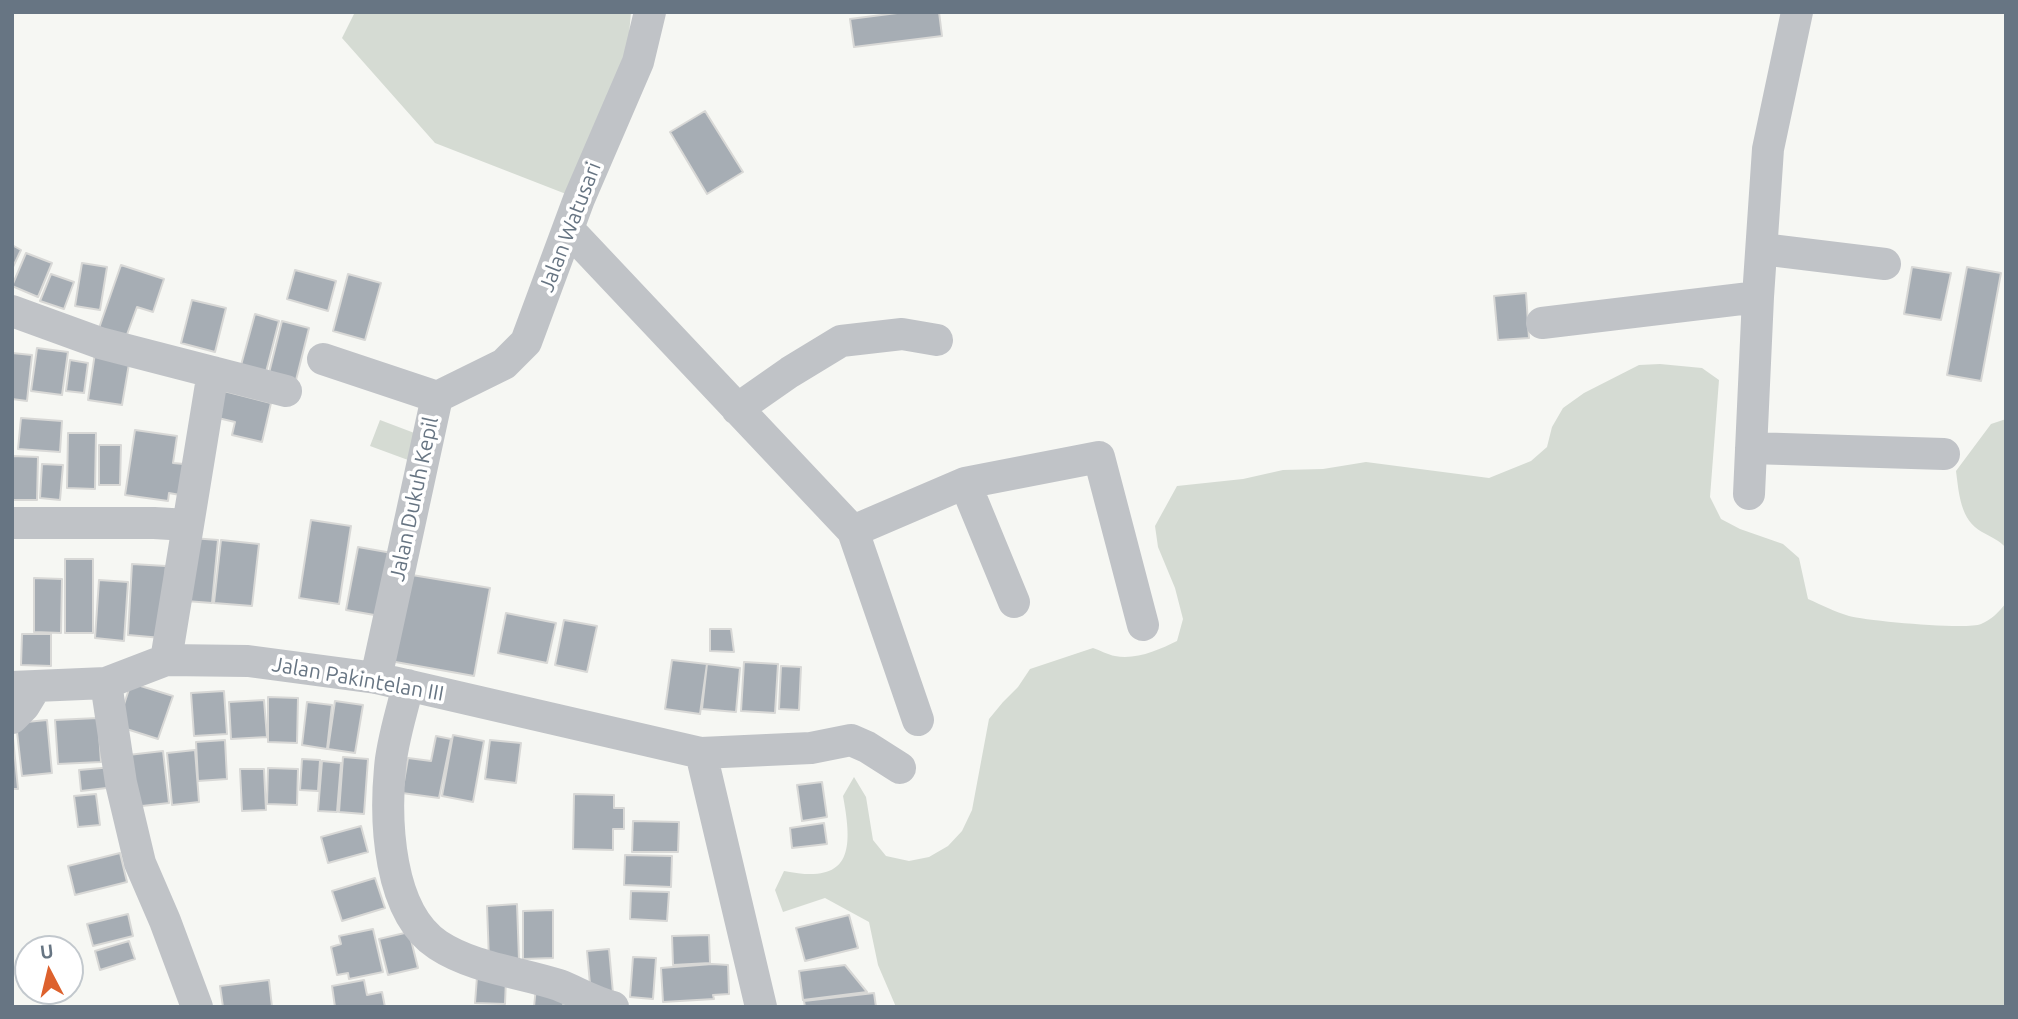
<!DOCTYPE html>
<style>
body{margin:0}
#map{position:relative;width:2018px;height:1019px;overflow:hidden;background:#f6f7f3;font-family:Ubuntu,sans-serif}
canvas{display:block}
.frame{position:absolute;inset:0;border:14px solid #677583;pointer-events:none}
.north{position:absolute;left:14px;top:935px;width:70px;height:70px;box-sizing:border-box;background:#fff;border:2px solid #c2c8cd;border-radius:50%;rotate:353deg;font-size:19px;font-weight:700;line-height:28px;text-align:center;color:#677583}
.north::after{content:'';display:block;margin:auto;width:24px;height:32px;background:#dd612d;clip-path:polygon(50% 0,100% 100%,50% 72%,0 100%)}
</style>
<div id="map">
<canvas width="2018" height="1019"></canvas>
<div class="frame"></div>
<div class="north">U</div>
</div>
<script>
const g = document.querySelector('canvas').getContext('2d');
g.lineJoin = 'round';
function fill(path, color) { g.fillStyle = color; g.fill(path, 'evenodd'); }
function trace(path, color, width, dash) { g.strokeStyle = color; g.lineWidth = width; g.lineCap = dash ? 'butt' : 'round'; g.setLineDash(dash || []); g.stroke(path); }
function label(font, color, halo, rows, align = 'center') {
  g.font = font + ' Ubuntu,sans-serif'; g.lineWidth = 7; g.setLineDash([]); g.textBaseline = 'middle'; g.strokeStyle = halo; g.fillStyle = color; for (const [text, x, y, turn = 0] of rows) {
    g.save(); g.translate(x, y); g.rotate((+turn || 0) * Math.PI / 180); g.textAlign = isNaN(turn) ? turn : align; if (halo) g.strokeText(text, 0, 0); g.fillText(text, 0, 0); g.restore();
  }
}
const green = new Path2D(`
 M 355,12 L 631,12 L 627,57 L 566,194 L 435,143 L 342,38 Z
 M 1660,364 L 1702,368 L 1719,380 L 1710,497 L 1721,519 L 1740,529 L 1783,544 L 1799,558 L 1808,599 C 1822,605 1835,612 1849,616 C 1867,621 1967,630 1981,624 C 1991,620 1999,612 2006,603 L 2006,1007 L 896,1007 L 878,965 L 869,922 L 825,898 L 783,912 L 775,890 L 784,871 C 852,885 853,850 843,796 L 854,777 L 866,797 L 873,840 L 886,856 L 909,861 L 929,857 L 948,846 L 962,831 L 972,810 L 989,719 L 1003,702 L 1018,687 L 1030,669 L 1093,648 C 1100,650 1108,655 1115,656 C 1136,660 1159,650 1177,641 L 1183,619 L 1175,588 L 1158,547 L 1155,526 L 1177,486 L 1243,479 L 1283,470 L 1323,469 L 1366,462 L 1489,478 L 1531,461 L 1547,447 L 1552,427 L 1563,408 L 1584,393 L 1639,365 Z
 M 2006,419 L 2006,548 C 1999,540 1991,537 1982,532 C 1960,520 1959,493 1956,471 L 1991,424 Z
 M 380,420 L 417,434 L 408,460 L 370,446 Z`);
const building = new Path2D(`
 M 905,12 L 939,12 L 942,36 L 854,47 L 850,19 Z
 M 705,111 L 743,172 L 707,194 L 670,132 Z
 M 12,245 L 21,250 L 12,269 Z
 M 26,253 L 52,263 L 38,297 L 12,286 Z
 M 82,263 L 107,267 L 100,310 L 75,306 Z
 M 121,265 L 164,279 L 153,312 L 137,307 L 125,340 L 98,331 Z
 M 1912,267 L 1951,273 L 1941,320 L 1904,314 Z
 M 1967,267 L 2001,273 L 1981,381 L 1947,375 Z
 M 295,270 L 336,281 L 328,311 L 287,299 Z
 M 51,274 L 74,282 L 64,309 L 40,301 Z
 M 348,274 L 381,283 L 365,340 L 333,331 Z
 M 1526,293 L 1529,338 L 1498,340 L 1494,296 Z
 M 192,300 L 226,308 L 215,352 L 181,343 Z
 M 255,314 L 279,321 L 265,376 L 240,369 Z
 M 282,321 L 309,328 L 295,384 L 268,377 Z
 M 37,348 L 68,352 L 62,395 L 31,391 Z
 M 12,353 L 32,355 L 27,401 L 12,399 Z
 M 95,353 L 130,358 L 122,405 L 88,400 Z
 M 70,360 L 88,363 L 84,393 L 66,391 Z
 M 224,391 L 271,403 L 262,442 L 232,435 L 235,422 L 218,418 Z
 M 21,418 L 62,421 L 60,452 L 18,449 Z
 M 135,430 L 177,436 L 173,463 L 184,464 L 180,495 L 169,493 L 168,501 L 125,495 Z
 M 68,433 L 96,433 L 95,489 L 67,488 Z
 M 99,445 L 121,445 L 120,485 L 99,485 Z
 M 12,456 L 38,457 L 37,500 L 12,500 Z
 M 42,464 L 63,465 L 60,500 L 40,498 Z
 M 311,520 L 351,526 L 339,604 L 299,598 Z
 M 192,538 L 218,540 L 212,603 L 186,601 Z
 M 221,540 L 259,544 L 252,606 L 214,603 Z
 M 358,547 L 392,553 L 380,616 L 346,610 Z
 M 65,559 L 93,559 L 93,633 L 65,633 Z
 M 132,564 L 166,566 L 162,638 L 128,635 Z
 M 406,574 L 490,588 L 474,676 L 390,661 Z
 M 34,578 L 62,579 L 61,633 L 34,632 Z
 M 99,580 L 128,582 L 124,641 L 95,638 Z
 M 506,613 L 556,623 L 547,663 L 498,653 Z
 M 564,620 L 597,626 L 587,672 L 555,665 Z
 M 710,629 L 731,629 L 734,652 L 710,651 Z
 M 22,634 L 51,634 L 51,666 L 21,665 Z
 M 672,660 L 707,664 L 700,714 L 665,709 Z
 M 744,662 L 778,664 L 775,713 L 741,711 Z
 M 707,664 L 740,668 L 736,712 L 702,709 Z
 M 781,666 L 801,667 L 799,710 L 779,709 Z
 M 131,683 L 173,696 L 158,739 L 117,726 Z
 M 224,691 L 227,734 L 194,736 L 191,693 Z
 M 268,697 L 298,698 L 297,743 L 268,742 Z
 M 264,700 L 267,737 L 231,739 L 229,702 Z
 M 335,701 L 363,705 L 355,753 L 328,749 Z
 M 307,702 L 332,705 L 327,749 L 302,745 Z
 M 98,718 L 101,762 L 58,764 L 55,720 Z
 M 47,720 L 52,773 L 22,776 L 16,723 Z
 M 12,728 L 18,789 L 12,789 Z
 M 453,735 L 484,741 L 473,802 L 442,796 Z
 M 436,736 L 451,739 L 439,798 L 402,793 L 408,758 L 431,761 Z
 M 225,740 L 227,779 L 198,781 L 196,742 Z
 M 490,740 L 521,743 L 516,783 L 485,779 Z
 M 195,750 L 199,802 L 172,805 L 167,753 Z
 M 163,751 L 169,803 L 133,807 L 128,755 Z
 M 343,757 L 368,759 L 364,814 L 339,812 Z
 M 302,759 L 320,760 L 318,791 L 300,790 Z
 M 322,761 L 341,763 L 337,812 L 318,811 Z
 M 113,767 L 115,787 L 81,791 L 79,770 Z
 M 268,768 L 298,769 L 297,805 L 267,804 Z
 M 240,769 L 264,769 L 266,810 L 242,811 Z
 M 822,782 L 827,817 L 802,821 L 797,785 Z
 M 96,794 L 100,825 L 78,827 L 74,796 Z
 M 574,794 L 614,795 L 614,808 L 624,808 L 624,829 L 613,829 L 613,850 L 573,849 Z
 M 633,821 L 679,822 L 678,852 L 632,852 Z
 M 824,823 L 827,844 L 792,848 L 790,828 Z
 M 361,826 L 368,852 L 328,863 L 321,837 Z
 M 120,853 L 127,882 L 75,895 L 68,866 Z
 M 625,855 L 672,856 L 671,887 L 624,885 Z
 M 375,878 L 385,908 L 342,921 L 332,891 Z
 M 631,891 L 669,892 L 667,921 L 630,919 Z
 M 517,904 L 519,960 L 489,960 L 487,906 Z
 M 553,910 L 553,958 L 523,959 L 523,911 Z
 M 128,914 L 133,936 L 93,946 L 87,924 Z
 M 849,915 L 858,948 L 805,961 L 796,928 Z
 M 373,929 L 383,972 L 349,979 L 348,973 L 337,975 L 331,947 L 341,944 L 339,936 Z
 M 409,932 L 418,968 L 388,975 L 379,939 Z
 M 709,935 L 710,963 L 673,965 L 672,936 Z
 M 129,941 L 135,959 L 100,970 L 95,951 Z
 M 609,949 L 613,993 L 591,995 L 587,951 Z
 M 633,957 L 656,958 L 653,999 L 630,997 Z
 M 712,964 L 728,965 L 729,994 L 713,995 L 714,999 L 663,1002 L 661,968 Z
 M 845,965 L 867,992 L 803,1000 L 799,971 Z
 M 477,977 L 506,979 L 505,1004 L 475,1003 Z
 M 269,980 L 272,1007 L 223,1007 L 220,986 Z
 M 364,980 L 367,995 L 382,992 L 385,1007 L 335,1007 L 332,986 Z
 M 536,987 L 565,990 L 563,1007 L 534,1007 Z
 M 874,993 L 876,1007 L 805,1007 L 804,1001 Z`);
const minor = new Path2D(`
 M 568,229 L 853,531 L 918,720
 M 1762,249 L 1885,264
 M 12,311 L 100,343 L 286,391
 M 1542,323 L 1758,297
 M 323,359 L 437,397 L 376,678
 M 437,397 L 504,364 L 526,342 L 579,199 L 638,62 L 650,12
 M 737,409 L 790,372 L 841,341 L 902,334 L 937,340
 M 1751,448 L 1944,454
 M 965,483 L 1014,602
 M 1749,494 L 1758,297 L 1768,149 L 1797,12
 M 12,523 L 154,523 L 188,525
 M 853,531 L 965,483 L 1099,457 L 1143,625
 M 166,660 L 213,372
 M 106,683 L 121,783 L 140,863 L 165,921 L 197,1007
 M 408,685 C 402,712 392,741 390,768 C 385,821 388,912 438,945 C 473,968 519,972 559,985 C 577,992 593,1002 613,1007
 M 12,687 L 106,683 L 166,660 L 248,661 L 376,678 L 701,753 L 811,748 L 851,740 L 867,747 L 900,768
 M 12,718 L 24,706 L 35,688
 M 701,753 L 761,1007`);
const streetNames = [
 ["Jalan Watusari",570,227,-69],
 ["Jalan Dukuh Kepil",414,499,-78],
 ["Jalan Pakintelan III",358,679,10]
];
fill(green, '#d5dbd3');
fill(building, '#a6adb4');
trace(building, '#d8d8d6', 2);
trace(minor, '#c0c3c7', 32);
label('21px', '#677583', '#fff', streetNames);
</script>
